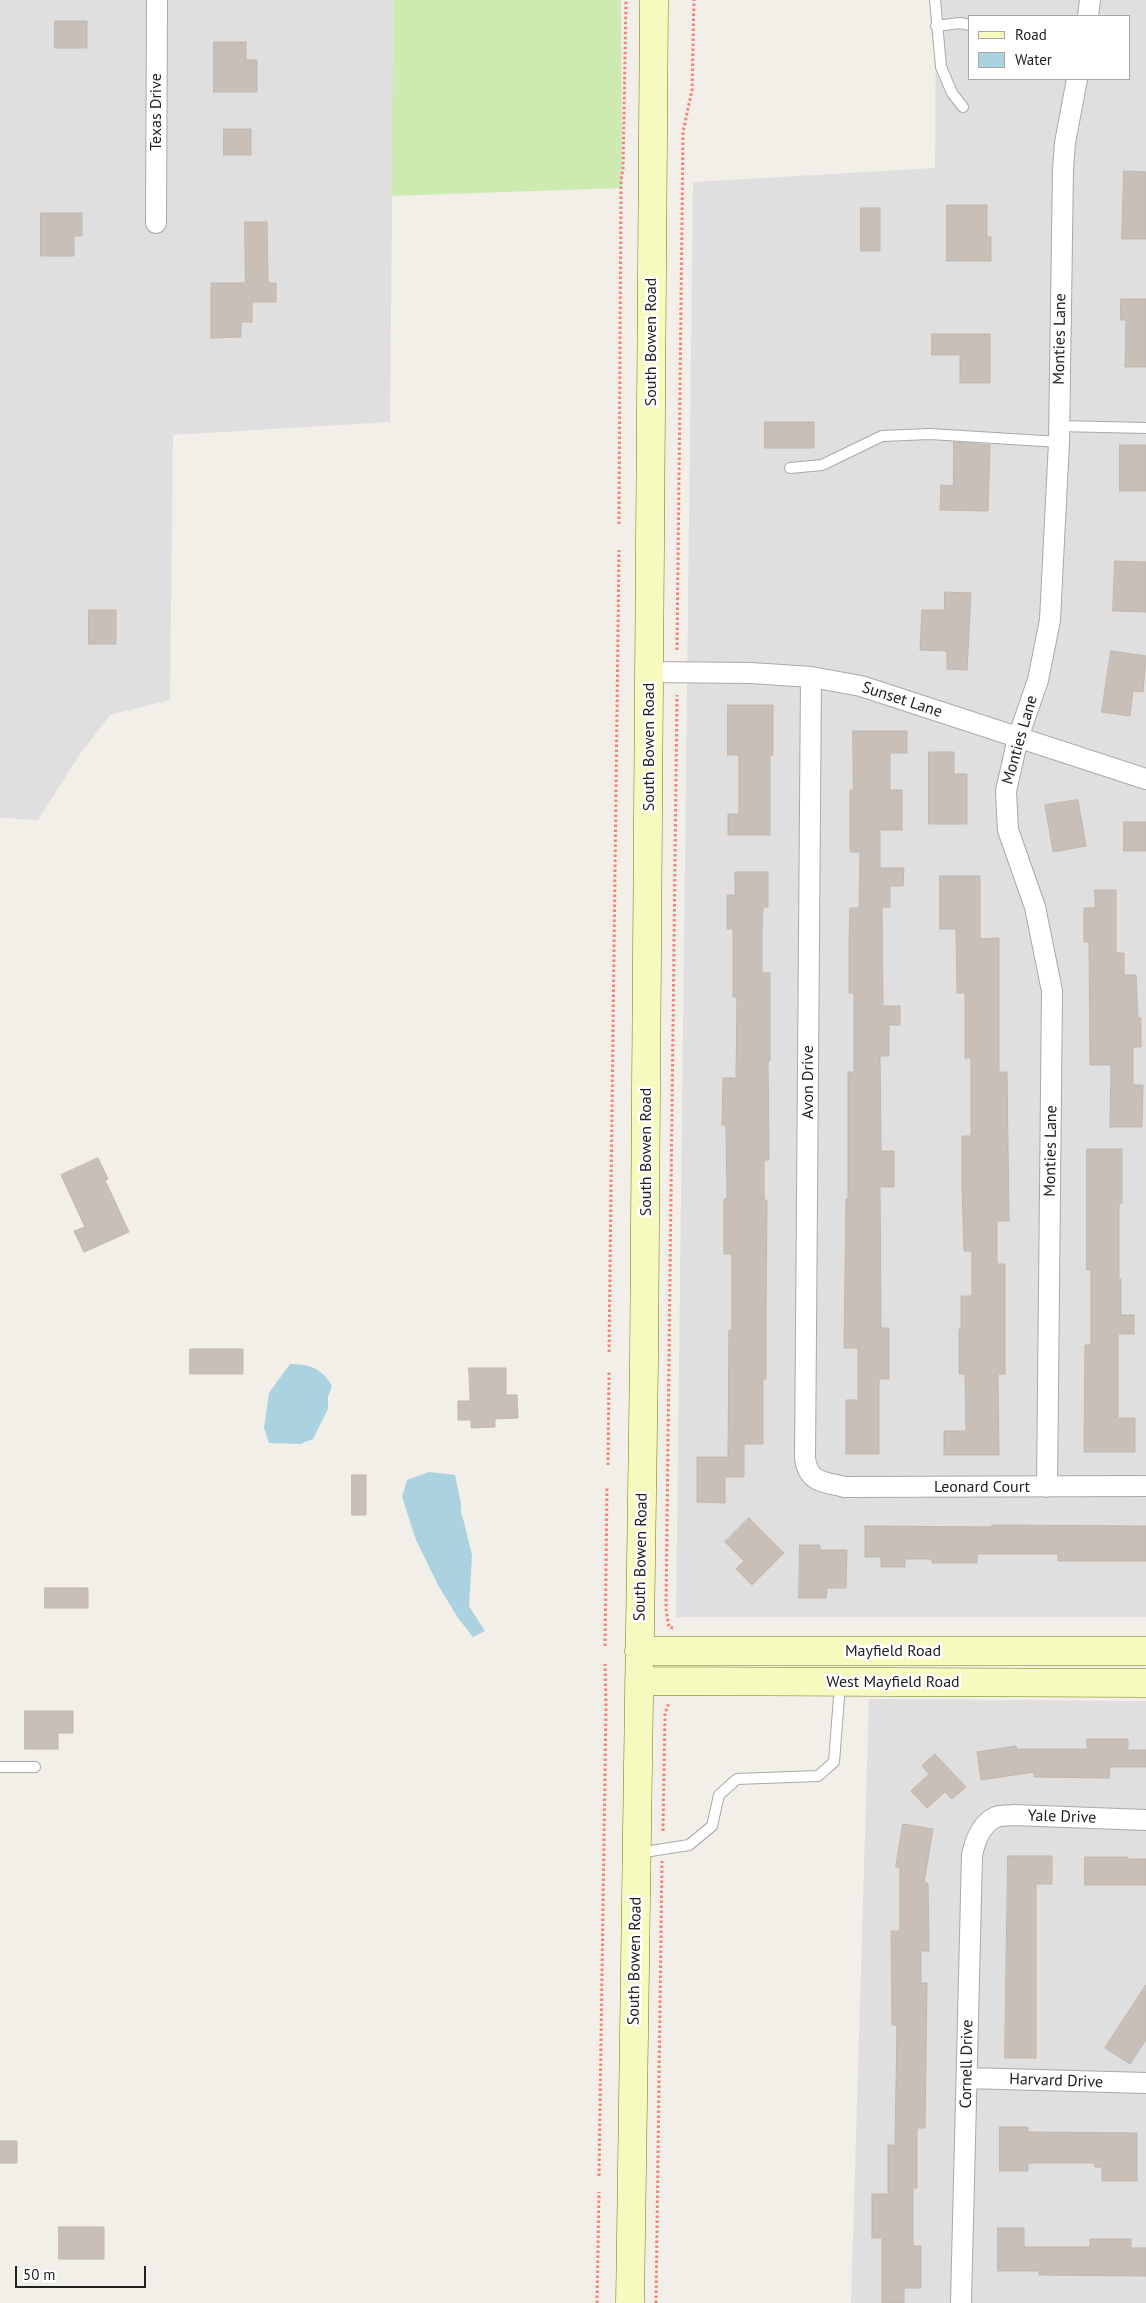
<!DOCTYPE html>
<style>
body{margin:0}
#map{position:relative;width:1146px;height:2303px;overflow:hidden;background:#f2efe9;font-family:"PT Sans",sans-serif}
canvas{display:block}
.legend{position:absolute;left:968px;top:15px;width:162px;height:65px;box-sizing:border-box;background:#fff;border:1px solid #a7a7a7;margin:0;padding:6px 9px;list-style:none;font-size:15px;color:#222}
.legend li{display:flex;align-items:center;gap:10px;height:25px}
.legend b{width:25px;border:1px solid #a7a7a7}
.scale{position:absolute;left:15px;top:2266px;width:131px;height:22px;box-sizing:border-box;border:2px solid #222;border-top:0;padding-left:6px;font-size:15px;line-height:18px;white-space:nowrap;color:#222;-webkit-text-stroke:4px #fff;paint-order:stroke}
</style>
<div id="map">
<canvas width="1146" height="2303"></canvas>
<ul class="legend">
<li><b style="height:6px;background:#f7fabf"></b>Road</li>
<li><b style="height:14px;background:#aad3df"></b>Water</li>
</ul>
<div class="scale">50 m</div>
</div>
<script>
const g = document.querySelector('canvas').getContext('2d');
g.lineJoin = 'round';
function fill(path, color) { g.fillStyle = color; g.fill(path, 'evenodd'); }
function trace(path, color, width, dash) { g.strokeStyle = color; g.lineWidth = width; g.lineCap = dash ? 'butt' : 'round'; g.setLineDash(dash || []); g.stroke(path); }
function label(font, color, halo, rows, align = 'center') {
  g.font = font + ' "PT Sans",sans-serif'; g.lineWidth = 5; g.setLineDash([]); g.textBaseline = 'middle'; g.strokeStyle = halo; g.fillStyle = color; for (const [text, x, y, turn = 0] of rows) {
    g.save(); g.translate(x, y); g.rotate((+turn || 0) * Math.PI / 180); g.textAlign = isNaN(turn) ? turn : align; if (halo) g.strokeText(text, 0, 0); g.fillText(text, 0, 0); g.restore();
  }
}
const residential = new Path2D(`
 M 0,0 L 394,0 L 390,422 L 173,435 L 170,700 L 110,715 L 80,754 L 38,820 L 0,818 Z
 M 936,0 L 1146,0 L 1146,1617 L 676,1617 L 693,182 L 935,168 ZM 970,16 L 1130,16 L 1130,79 L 970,79 Z
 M 869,1699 L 1146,1701 L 1146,2303 L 851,2303 Z`);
const grass = new Path2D(`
 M 394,0 L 621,0 L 622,188 L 391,196 Z`);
const water = new Path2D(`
 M 290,1364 C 309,1364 322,1368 332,1386 L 328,1397 L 328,1409 L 313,1439 L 300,1444 L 269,1443 L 264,1428 L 269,1393 Z
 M 429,1472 L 455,1475 L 461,1504 L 461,1513 L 464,1522 L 472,1555 L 469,1606 L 485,1631 L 473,1637 L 458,1618 L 438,1585 L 416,1540 L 402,1497 L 407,1480 Z`);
const building = new Path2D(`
 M 55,21 L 87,21 L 87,48 L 55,48 Z
 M 214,42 L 246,42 L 246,60 L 257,60 L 257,92 L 214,92 Z
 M 224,129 L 251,129 L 251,155 L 224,155 Z
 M 1124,171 L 1146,172 L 1146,239 L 1122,239 Z
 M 947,205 L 987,205 L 987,237 L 991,237 L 991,261 L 947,261 Z
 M 861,208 L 880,208 L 880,251 L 861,251 Z
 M 41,213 L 82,213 L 82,236 L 74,236 L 74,256 L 41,256 Z
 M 245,222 L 267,222 L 268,283 L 276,283 L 276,302 L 252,302 L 252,322 L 241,322 L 241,337 L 211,338 L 211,283 L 245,283 Z
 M 1121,299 L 1146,299 L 1146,367 L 1125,367 L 1126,320 L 1121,320 Z
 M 932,334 L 990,334 L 990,383 L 960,383 L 960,355 L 932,355 Z
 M 765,422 L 814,422 L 814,448 L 765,448 Z
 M 954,442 L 990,445 L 988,511 L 940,510 L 941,485 L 953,486 Z
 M 1120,445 L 1146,445 L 1146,491 L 1120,491 Z
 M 1115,561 L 1146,562 L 1146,612 L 1113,611 Z
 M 945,592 L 971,593 L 967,670 L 947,669 L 947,651 L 920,650 L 922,610 L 944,610 Z
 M 89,610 L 116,610 L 116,644 L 89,644 Z
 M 1111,651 L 1146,656 L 1143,692 L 1133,691 L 1130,716 L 1102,712 Z
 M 728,705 L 773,705 L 773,755 L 770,755 L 770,835 L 728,835 L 728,814 L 739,814 L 739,755 L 728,755 Z
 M 853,731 L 907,731 L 907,753 L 890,753 L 890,790 L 902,790 L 902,830 L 880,830 L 880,868 L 904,868 L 903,886 L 890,886 L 890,907 L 882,907 L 883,1006 L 900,1006 L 900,1025 L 889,1025 L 889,1056 L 880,1056 L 881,1151 L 894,1151 L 894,1187 L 880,1187 L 881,1328 L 889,1328 L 889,1379 L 879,1379 L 879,1454 L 846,1454 L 846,1400 L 858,1400 L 858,1348 L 844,1348 L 846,1199 L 848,1199 L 848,1072 L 854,1072 L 854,993 L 849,993 L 849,941 L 850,908 L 859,908 L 860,852 L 850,852 L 850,790 L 853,790 Z
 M 929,752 L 954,752 L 954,774 L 967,774 L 967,824 L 929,824 Z
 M 1078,800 L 1086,846 L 1053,852 L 1045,805 Z
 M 1124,822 L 1146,822 L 1146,851 L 1124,851 Z
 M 735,872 L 768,872 L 768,907 L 763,907 L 762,929 L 762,973 L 770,973 L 770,1061 L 768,1061 L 769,1160 L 764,1160 L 764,1200 L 767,1200 L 766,1318 L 766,1379 L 763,1379 L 763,1444 L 744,1444 L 744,1477 L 725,1477 L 725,1503 L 697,1502 L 697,1457 L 728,1457 L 729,1330 L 732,1330 L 732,1254 L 724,1254 L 724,1199 L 727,1199 L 726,1125 L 722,1125 L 723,1078 L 736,1078 L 737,997 L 733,997 L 733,929 L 727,929 L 727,895 L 735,895 Z
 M 940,876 L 980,876 L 980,939 L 999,938 L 999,1072 L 1007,1072 L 1009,1221 L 997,1221 L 997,1264 L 1005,1264 L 1005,1374 L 998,1374 L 999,1455 L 944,1455 L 944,1431 L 966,1431 L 965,1374 L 959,1374 L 959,1329 L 961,1329 L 961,1296 L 972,1296 L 972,1251 L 964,1251 L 962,1186 L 962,1136 L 971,1136 L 971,1058 L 965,1058 L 965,993 L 957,993 L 956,929 L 940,929 Z
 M 1095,890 L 1116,890 L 1116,953 L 1124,953 L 1124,975 L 1136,975 L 1138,1018 L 1141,1018 L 1141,1047 L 1133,1047 L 1133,1085 L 1143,1085 L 1142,1127 L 1110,1127 L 1111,1065 L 1090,1065 L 1089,942 L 1084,942 L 1084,908 L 1095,908 Z
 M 1087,1149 L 1122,1149 L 1122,1203 L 1119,1203 L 1119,1279 L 1121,1279 L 1121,1315 L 1134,1315 L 1134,1334 L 1118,1334 L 1118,1418 L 1135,1418 L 1135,1452 L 1084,1452 L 1085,1345 L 1091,1345 L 1091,1270 L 1087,1270 Z
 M 98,1158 L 108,1179 L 105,1180 L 129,1232 L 84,1252 L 74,1231 L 85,1227 L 61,1175 Z
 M 190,1349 L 243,1349 L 243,1374 L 190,1374 Z
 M 469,1368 L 506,1368 L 506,1395 L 517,1395 L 518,1418 L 495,1419 L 495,1427 L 471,1428 L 471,1420 L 458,1420 L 458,1401 L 470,1401 Z
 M 352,1475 L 366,1475 L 366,1515 L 352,1515 Z
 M 749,1518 L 784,1553 L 752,1585 L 736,1569 L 744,1561 L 725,1542 Z
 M 992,1525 L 1146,1526 L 1146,1561 L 1058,1561 L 1058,1554 L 977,1554 L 977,1563 L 932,1563 L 932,1559 L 905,1559 L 905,1567 L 881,1567 L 881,1557 L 865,1557 L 865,1526 L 992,1527 Z
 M 800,1545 L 820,1545 L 820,1550 L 847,1550 L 846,1588 L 827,1588 L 826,1598 L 799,1598 Z
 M 45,1588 L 88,1588 L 88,1608 L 45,1608 Z
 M 25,1711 L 73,1711 L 73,1733 L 58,1733 L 58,1749 L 25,1749 Z
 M 1087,1739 L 1128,1739 L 1128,1750 L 1146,1750 L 1146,1767 L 1110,1767 L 1109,1778 L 1034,1777 L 1034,1772 L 981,1780 L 977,1752 L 1016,1746 L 1017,1749 L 1087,1749 Z
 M 935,1754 L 966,1787 L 952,1799 L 945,1792 L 927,1808 L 911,1791 L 929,1774 L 922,1766 Z
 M 903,1824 L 933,1829 L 924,1883 L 928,1883 L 929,1951 L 921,1951 L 921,1983 L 927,1983 L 925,2128 L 917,2128 L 917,2188 L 913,2188 L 913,2246 L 921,2246 L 921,2288 L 904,2288 L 904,2303 L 882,2303 L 882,2238 L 872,2238 L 872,2194 L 888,2194 L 888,2145 L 895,2145 L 897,2025 L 892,2025 L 891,1931 L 900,1931 L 900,1868 L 896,1867 Z
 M 1008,1856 L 1052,1856 L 1052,1884 L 1036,1884 L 1036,2058 L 1005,2058 Z
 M 1085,1857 L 1128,1857 L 1128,1859 L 1146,1859 L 1146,1885 L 1085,1885 Z
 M 1146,1985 L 1146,2040 L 1130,2064 L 1105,2048 Z
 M 1000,2127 L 1028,2127 L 1028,2132 L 1137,2133 L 1137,2181 L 1102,2181 L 1102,2167 L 1095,2167 L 1095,2163 L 1028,2163 L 1028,2171 L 1000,2171 Z
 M 0,2141 L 17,2141 L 17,2163 L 0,2163 Z
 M 59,2227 L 104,2227 L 104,2259 L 59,2259 Z
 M 998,2228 L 1024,2228 L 1024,2247 L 1090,2247 L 1090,2239 L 1131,2239 L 1131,2248 L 1146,2248 L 1146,2276 L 1039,2275 L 1039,2271 L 998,2271 Z`);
const path = new Path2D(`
 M 619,524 L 621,180 L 623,169 L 626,0
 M 677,650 L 683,132 L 692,90 L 694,0
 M 609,1352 L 619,550
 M 608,1465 L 609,1372
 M 673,1628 L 669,1627 L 666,1609 L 677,695
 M 605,1646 L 607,1487
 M 663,1831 L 665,1713 L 669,1703
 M 599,2176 L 606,1706 L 605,1664
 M 597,2303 L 599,2192
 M 656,2303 L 662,1861`);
const lane = new Path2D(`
 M 935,0 L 941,67 L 952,93 L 963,107
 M 936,26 L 960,23 L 970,25
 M 1059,426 L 1146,428
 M 790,468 L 822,465 L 882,436 L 930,434 L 1059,442
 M 0,1767 L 35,1767
 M 638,1853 L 689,1845 L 712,1826 L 719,1795 L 737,1779 L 818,1776 L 834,1762 L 840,1684`);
const street = new Path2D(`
 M 1088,16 L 1090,0
 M 156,223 L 157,0
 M 649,672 L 751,673 L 811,677 L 861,686 L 1146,779
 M 811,677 L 805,1458 C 808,1483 824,1482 845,1487 L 1146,1486
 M 1047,1487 L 1052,991 L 1035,907 L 1008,830 L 1006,791 L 1018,738 L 1038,680 L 1050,620 L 1059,442 L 1063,169 L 1065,143 L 1077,79
 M 967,2078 L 1146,2083
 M 961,2303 L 972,1855 C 975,1841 982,1823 996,1817 C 1001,1815 1008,1816 1013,1815 L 1146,1820`);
const secondary = new Path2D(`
 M 639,1651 L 1146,1651
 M 639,1681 L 1146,1683
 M 630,2303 L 644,1361 L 654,0`);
const streetNames = [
 ["Texas Drive",156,112,-90],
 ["Monties Lane",1060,339,-89],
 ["South Bowen Road",651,342,-90],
 ["Sunset Lane",902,700,18],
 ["Monties Lane",1020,740,-74],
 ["South Bowen Road",649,747,-90],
 ["Avon Drive",808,1082,-90],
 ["Monties Lane",1051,1151,-89],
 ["South Bowen Road",646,1152,-90],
 ["Leonard Court",982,1487],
 ["South Bowen Road",641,1557,-89],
 ["Mayfield Road",893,1651],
 ["West Mayfield Road",893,1682],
 ["Yale Drive",1062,1817,2],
 ["South Bowen Road",635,1961,-89],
 ["Cornell Drive",967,2064,-89],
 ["Harvard Drive",1056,2081,2]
];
fill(residential, '#e0dfdf');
fill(grass, '#cdebb0');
fill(water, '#aad3df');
fill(building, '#c7bfb8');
trace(building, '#c4b6ab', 1);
trace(lane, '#a9a9a9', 12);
trace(street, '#a9a9a9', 22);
trace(secondary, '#707d05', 29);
trace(path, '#fa8072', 3, [2.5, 2.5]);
trace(lane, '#fff', 10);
trace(street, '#fff', 20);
trace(secondary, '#f7fabf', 28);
label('16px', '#222', '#fff', streetNames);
</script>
